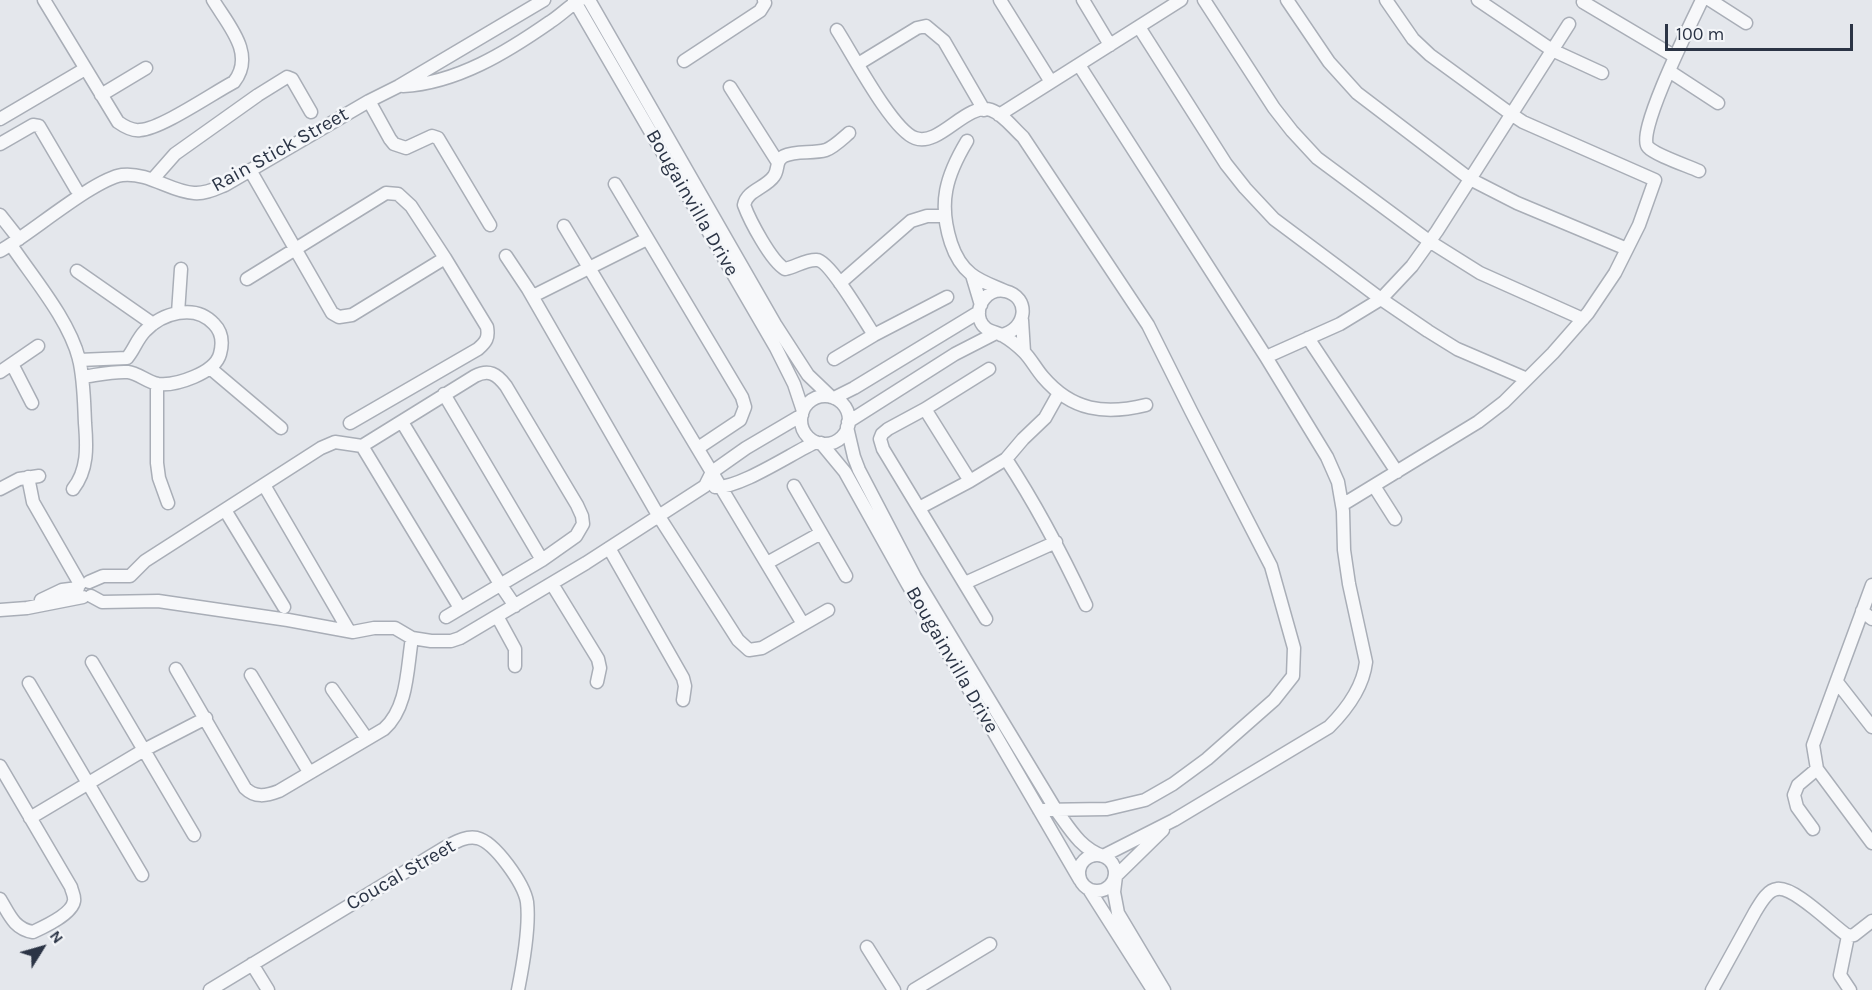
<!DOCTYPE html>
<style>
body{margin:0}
#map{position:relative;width:1872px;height:990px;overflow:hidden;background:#e4e7ec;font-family:Karla,sans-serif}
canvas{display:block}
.north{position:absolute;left:12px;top:918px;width:60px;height:60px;-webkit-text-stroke:4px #f4f6f9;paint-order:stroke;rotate:53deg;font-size:16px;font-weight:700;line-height:24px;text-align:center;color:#2b3445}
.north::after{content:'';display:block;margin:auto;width:21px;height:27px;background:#2b3445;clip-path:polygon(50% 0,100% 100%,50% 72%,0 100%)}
.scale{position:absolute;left:1665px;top:24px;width:188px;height:27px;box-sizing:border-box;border:3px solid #2b3445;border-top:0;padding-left:8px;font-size:18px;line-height:21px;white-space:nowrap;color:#2b3445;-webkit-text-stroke:4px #f4f6f9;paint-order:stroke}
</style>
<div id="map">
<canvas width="1872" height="990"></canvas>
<div class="north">N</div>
<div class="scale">100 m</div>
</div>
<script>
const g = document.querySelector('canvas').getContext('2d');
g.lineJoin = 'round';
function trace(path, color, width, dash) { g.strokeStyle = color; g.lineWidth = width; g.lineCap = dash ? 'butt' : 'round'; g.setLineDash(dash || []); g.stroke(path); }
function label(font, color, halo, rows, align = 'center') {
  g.font = font + ' Karla,sans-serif'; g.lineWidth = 5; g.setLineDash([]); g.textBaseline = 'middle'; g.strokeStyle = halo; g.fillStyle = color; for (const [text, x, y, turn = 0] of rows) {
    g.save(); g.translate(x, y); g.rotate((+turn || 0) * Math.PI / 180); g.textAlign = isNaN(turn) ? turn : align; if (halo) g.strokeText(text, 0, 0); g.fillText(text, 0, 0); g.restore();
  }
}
const minor = new Path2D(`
 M 44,0 L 118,122 C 125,127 132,131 140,130 C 161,129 213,93 234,82 C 256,54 228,25 213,0
 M 574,0 L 776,348 L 794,384 L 803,411
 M 589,0 L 775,324 L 808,375 L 831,397
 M 1000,0 L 1051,82
 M 1083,0 L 1110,45
 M 1204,0 L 1274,108 L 1292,131 L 1317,158 L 1429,241 L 1480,273 L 1583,319
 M 1287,0 L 1329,62 L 1357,93 L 1470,179 L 1517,203 L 1627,249
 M 1478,0 L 1552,50 L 1602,73
 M 1710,0 L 1746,23
 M 1583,2 L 1674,56
 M 1139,27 L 1226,164 L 1245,188 L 1274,219 L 1381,299 L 1428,331 L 1457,349 L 1527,379
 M 837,30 C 852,53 892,130 915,138 C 940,147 966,102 991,110 C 1003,114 1013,128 1023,137 L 1148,325 L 1191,411 L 1271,566 L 1294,648 L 1293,676 L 1274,700 L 1207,759 L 1173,784 L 1145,800 L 1107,809 L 1039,810
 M 684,61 L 760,11 L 765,3 L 764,0
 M 858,64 L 917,28 L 926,26 L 944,41 L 984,110
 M 1669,71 L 1718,103
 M 403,86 C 457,83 507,52 550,22 C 561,15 569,6 580,0
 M 730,87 L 777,161
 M 101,95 L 146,68
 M 369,101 L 390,139 L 394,144 L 406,148 L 432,136 L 438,138 L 490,225
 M 999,115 L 1181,0
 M 0,119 L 85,69
 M 849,133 C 842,139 834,147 826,150 C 812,154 796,150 784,156 C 775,161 779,169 774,176 C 766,188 747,190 744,205 C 750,221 771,261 785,269 C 795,267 807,259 817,260 C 830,261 866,323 874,335
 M 967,141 C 946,176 938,203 951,243 C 955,255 961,266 971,274 C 981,282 994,286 1005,291
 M 0,144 L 33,125 L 39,126 L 76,189
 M 250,170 L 332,313 L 339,317 L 352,315 L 445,258
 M 1699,171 C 1688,166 1655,155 1648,147 C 1635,134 1693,19 1702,0
 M 153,179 L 175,154 L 258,95 L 287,77 L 292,79 L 311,112
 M 615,184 L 742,397 L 745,407 L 740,420 L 698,448
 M 0,215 L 19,239
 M 564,226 L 803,624
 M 11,245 C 34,279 69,320 79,359 C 84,380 84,402 85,423 C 87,447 88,470 73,489
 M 0,251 C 29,235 94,179 122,175 C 149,172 171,192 194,193 C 205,194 215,189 225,185 L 369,101 L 399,86 L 544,0
 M 506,256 L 528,289 L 658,515 L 738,640 L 749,650 L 762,648 L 828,610
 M 77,271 L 153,324
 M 972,275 L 981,305
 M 247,279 L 386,193 L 398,194 L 411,206 L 445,258 L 487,327 C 489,338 486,342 478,349 L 350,423
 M 840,283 L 911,221 L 927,216 L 944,216
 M 533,296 L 647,239
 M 178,313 L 181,269
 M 1022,320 L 1024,352
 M 1001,335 C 1027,330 1031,297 1005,291 C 988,288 975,305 980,320 C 984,331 993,331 1002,335 C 1009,339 1018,346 1024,352 C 1031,359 1036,369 1043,377 C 1072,411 1105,415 1146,405
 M 1308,338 L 1397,472
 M 1266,357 L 1340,324 L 1381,299 L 1412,266 L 1437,231 L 1569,24
 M 834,359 L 874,335 L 947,297
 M 79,360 L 127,358 C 134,350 137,339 145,331 C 162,313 195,303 214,324 C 222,332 223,343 220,354 C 215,373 176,386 158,384 C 147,382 138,373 128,372 C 113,371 97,375 82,377
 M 12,364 L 32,403
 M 210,368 L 281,428
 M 0,372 L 38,346
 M 157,384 L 157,463 L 159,478 L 168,503
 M 444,394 L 542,560
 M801 420a24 24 0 1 1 48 0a24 24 0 1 1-48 0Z
 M 834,398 L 854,388 L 979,312
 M 925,409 L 970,481
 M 402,422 L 500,584 L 515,606
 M 848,422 L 955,354 L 994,334
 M 847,427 L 854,457 L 859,470 L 915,577 L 1056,810 C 1070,829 1080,848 1103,856 L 1174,820 L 1329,727 C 1347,709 1363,688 1366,662 L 1349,584 L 1344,550 L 1343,511 L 1338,482 L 1327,457 L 1266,357 L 1079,65
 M 821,443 L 845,472 L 907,583 L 1080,880
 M 362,446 L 460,608
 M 1006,459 C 1037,506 1062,554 1086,605
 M 28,477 L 33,502 L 80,584
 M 264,485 L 349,631
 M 794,486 L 846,576
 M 1374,486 L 1395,519
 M 715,487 C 739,489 792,453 816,442
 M 0,489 L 19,479 L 39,476
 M 1342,505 L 1478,422 L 1504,402 L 1553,353 L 1588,313 L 1615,273 L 1639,225 L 1655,180 L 1523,122 L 1511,114 L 1430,55 L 1413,39 L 1386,0
 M 919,508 L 970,481 L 1006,459 L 1023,439 L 1045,418 L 1059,393
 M 225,510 L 284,607
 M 609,548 L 683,678 L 685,686 L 683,700
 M 767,563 L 821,533
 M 89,582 L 103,576 L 130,576 L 145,561 L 321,448 L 335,442 L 362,446 L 475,376 C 489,369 497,374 506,386 L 577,505 L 582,516 L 583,524 L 576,536 L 542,560 L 446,617
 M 965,583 L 1056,542
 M 552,584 L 598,659 L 600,668 L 597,682
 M 1872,585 L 1813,745 L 1817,769 L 1872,843
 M 91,596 L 102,602 L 158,601 L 288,620 L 353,632 L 374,628 L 395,628 L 412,638 L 431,641 L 451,641 L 460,638 L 586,563 L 705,486 L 712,472 L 746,448 L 802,415
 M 41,600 L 62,590 L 78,588
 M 0,610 L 27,608 L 83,597
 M 1862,611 L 1872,619
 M 497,616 L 515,649 L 515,666
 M 986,619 L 883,449 L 880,439 L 882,434 L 888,429 L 925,409 L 989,369
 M 92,662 L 194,835
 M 176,669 L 245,788 C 255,798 266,796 279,791 L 384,729 C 408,708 407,668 412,638
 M 251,675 L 309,772
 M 1837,682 L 1872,727
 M 29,683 L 142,875
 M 332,689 L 367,739
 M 0,766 L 71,887 C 72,892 75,896 74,901 C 72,914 44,927 33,932 C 14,929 9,914 0,899
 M 30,818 L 144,750 L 206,718
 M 1813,829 L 1797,807 L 1794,795 L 1798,785 L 1817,769
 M 1163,830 L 1116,876 L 1114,892 L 1118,913 L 1164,990
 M1079 873a18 18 0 1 1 36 0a18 18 0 1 1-36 0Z
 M 1090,891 L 1153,990
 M 1848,936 L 1840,975 L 1850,990
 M 867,947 L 894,990
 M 252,964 L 268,990
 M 210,990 L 446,847 C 456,842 465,836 477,838 C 495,842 524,884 527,902 C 530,927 523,965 518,990
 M 914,990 L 990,944
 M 1712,990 L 1755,912 C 1760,904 1767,890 1777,889 C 1794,886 1833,926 1848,936 L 1854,935 L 1872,921`);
const streetNames = [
 ["Rain Stick Street",280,150,-29],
 ["Bougainvilla Drive",692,203,60],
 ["Bougainvilla Drive",952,660,60],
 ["Coucal Street",401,875,-30]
];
trace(minor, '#a9aeb7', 15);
trace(minor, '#f7f8fa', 12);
label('20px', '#2b3445', '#f4f6f9', streetNames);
</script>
